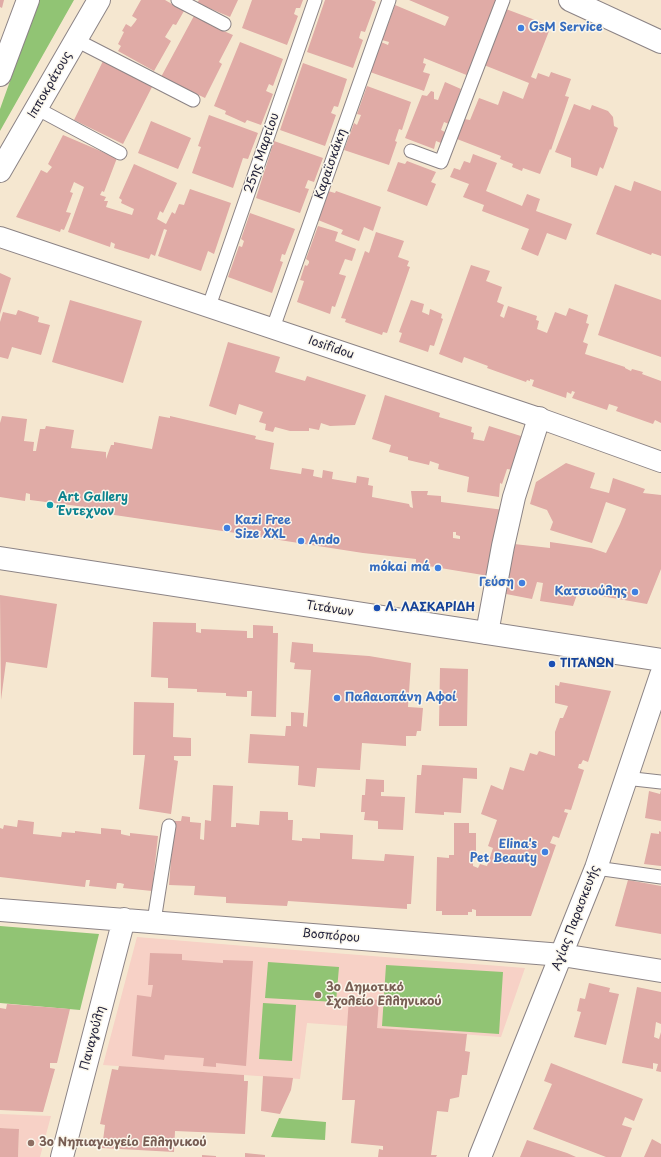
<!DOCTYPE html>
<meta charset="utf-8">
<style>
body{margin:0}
canvas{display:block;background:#f5e7d0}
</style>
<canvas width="661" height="1157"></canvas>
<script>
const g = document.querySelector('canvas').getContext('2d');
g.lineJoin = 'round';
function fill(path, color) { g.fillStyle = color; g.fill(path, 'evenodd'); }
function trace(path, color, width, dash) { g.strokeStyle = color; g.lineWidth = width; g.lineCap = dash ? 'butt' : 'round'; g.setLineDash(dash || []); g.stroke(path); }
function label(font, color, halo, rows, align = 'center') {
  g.font = font + ' "Playpen Sans",sans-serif'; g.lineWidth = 3; g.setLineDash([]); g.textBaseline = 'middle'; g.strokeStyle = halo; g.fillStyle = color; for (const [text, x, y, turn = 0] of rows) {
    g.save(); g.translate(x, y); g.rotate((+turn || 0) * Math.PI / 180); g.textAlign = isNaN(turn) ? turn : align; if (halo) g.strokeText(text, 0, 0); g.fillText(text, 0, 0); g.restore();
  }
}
const built = new Path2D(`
 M 137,937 L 257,947 L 525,968 L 501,1037 L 307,1023 L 300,1079 L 103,1065 Z
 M 0,1114 L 51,1116 L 40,1157 L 18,1157 L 19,1129 L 0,1128 Z`);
const green = new Path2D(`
 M 39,0 L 74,0 L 0,131 L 0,109 Z
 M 0,926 L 99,934 L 80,1010 L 0,1003 Z
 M 268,962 L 339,967 L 336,1002 L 265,998 Z
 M 386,965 L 503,972 L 499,1034 L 382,1026 Z
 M 263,1003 L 296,1005 L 292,1061 L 259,1059 Z
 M 279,1118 L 326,1122 L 325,1140 L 271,1137 Z`);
const building = new Path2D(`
 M 0,0 L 4,0 L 2,8 L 0,7 Z
 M 141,0 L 165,0 L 184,11 L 176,25 L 173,24 L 165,37 L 171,41 L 154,71 L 118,51 L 121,46 L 118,44 L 124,32 L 122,31 L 126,24 L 131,27 L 135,22 L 137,19 L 132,16 Z
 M 199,0 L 238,0 L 230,17 L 197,3 Z
 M 252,0 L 303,0 L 300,8 L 296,8 L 294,14 L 298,16 L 287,45 L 242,28 Z
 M 325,0 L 371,0 L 376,2 L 365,32 L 361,31 L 359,38 L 363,40 L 353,68 L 307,52 Z
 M 409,0 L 499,0 L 469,76 L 424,58 L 423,63 L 426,64 L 423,72 L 430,74 L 424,91 L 370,72 L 381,42 L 388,45 L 389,42 L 382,40 L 395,5 L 445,26 L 449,17 Z
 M 506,9 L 551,26 L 531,77 L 536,79 L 538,73 L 549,77 L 551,72 L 571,79 L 565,96 L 569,97 L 551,150 L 550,149 L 540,174 L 523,168 L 522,171 L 512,167 L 513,164 L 500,159 L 501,156 L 457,139 L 464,119 L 470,120 L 479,98 L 498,105 L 503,91 L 523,99 L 529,83 L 484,65 Z
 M 195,14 L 212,22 L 210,25 L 233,35 L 219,62 L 222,64 L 205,98 L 161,77 Z
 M 240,42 L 283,59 L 273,86 L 269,84 L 266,91 L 273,94 L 261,125 L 247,120 L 245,123 L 225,114 L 226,111 L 214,106 Z
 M 103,61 L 153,85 L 123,144 L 74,120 Z
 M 303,63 L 347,79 L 338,107 L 334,106 L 331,113 L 336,115 L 325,146 L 280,130 Z
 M 445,82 L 461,89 L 449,124 L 444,122 L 441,130 L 445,132 L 441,143 L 436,141 L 434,149 L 405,138 L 422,95 L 427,96 L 431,91 L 434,92 L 434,99 L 438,100 Z
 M 367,86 L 411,102 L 402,130 L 399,129 L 395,141 L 397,142 L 389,165 L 344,150 L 354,123 L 357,125 L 361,115 L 357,114 Z
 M 574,104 L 590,110 L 592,105 L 608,111 L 613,117 L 614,126 L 618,128 L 603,169 L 600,167 L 597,176 L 571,167 L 571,158 L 555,152 Z
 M 209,115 L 258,133 L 248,159 L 243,158 L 233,188 L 192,173 L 201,147 L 198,146 Z
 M 151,121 L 191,138 L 178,169 L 138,153 Z
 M 63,135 L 117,158 L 104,192 L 102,191 L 100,195 L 106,197 L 104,201 L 108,201 L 106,207 L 132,215 L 134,209 L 121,203 L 122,200 L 119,198 L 134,164 L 177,183 L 163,213 L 160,211 L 157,219 L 166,224 L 172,212 L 175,214 L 179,204 L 184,205 L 190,189 L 231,203 L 214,254 L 208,251 L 201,271 L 158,256 L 167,230 L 164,229 L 155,256 L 151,254 L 149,259 L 114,248 L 115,244 L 111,242 L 110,247 L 68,232 L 84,187 L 74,182 L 70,192 L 73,193 L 66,212 L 71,213 L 64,230 L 61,229 L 60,232 L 16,217 L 41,170 L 47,173 L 52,167 L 48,164 Z
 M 274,141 L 323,158 L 314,182 L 308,180 L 305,188 L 309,189 L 300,213 L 256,198 Z
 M 473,154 L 497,163 L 486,191 L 522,206 L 527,194 L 540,199 L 536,211 L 572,224 L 566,240 L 547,233 L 538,256 L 521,249 L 529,229 L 482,211 L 484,205 L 463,197 L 469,184 L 450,177 L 454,168 L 460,170 L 464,161 L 470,163 Z
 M 407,161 L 436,172 L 431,182 L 436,184 L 427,206 L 387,191 L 398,162 L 405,164 Z
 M 634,181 L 661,191 L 661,256 L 652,253 L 651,255 L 596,234 L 615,185 L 631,191 Z
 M 328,191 L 335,193 L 336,191 L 381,207 L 373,231 L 364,227 L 359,241 L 341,234 L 343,230 L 318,220 Z
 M 250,213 L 295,229 L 285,255 L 282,254 L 280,261 L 283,262 L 272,293 L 228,277 L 239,246 L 242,247 L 244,241 L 241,239 Z
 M 318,226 L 338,232 L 335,241 L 356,249 L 352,261 L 345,259 L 339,274 L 346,276 L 335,307 L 332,306 L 330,314 L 297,302 L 304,281 L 300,280 L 305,265 L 307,266 L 309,263 L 309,261 L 306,259 Z
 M 376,232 L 404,241 L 398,257 L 409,261 L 407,266 L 410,267 L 387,333 L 383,332 L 382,335 L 345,322 L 346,319 L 341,318 L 365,251 L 369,253 Z
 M 471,265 L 490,271 L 486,281 L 502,287 L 497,302 L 504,305 L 500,316 L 504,318 L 508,306 L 537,316 L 536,320 L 539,321 L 537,329 L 547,333 L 555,312 L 566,316 L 569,308 L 588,315 L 586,323 L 589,324 L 583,342 L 588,344 L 585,354 L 625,367 L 625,368 L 631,371 L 632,369 L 643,372 L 642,374 L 661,381 L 661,423 L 655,420 L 653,424 L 616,411 L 618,407 L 609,404 L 607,410 L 572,398 L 575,392 L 572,391 L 571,394 L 567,392 L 566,398 L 532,386 L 534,380 L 530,379 L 530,381 L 527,380 L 526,382 L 487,368 L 488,366 L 464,357 L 462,363 L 439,354 Z
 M 0,273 L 11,278 L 0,314 Z
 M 615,284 L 661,300 L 661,357 L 598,335 Z
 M 70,300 L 142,321 L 123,383 L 52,362 Z
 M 411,300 L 424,304 L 422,312 L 429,315 L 430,309 L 442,314 L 441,318 L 443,319 L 434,346 L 430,345 L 428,352 L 399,342 L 402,333 L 399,332 Z
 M 18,310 L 39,317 L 38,322 L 50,325 L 41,355 L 12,347 L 8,359 L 0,357 L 0,322 L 3,312 L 16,315 Z
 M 228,342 L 280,357 L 275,372 L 305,381 L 307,376 L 366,395 L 355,425 L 330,426 L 321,423 L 319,430 L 309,428 L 309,431 L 290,431 L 275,427 L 273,432 L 265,430 L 266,424 L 259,422 L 263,412 L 239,404 L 236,415 L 209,406 Z
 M 385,395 L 440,413 L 439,417 L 472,427 L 471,432 L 474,433 L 473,439 L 484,441 L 489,426 L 524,437 L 513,470 L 507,469 L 502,484 L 500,483 L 499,497 L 467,492 L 469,477 L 438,469 L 439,464 L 430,461 L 429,465 L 408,460 L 408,457 L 389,452 L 391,445 L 372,439 Z
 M 2,416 L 27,419 L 24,441 L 34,442 L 33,451 L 36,451 L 40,429 L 45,429 L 46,426 L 74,430 L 71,448 L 106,452 L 106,459 L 111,445 L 114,445 L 114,442 L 152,449 L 159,416 L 170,418 L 170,416 L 256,436 L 255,439 L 274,443 L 270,469 L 301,474 L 302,468 L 314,470 L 313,476 L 322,478 L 323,470 L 333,472 L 332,479 L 356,483 L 357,476 L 369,478 L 368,485 L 373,486 L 372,497 L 409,504 L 410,507 L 413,508 L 411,491 L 428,491 L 427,495 L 441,496 L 441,502 L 504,510 L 489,576 L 416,564 L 416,559 L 363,553 L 260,537 L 261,531 L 257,531 L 256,536 L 101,513 L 101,509 L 30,500 L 30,494 L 26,493 L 25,501 L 0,497 L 0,423 ZM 453,532 L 456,532 L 456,535 L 460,536 L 460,539 L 453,538 Z
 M 566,463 L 595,473 L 590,488 L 609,493 L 613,478 L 645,489 L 643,493 L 661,495 L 661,569 L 647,604 L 584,593 L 585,589 L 580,586 L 573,606 L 540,601 L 543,583 L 537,582 L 532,599 L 506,594 L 514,544 L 550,548 L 550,542 L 591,548 L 606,553 L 620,524 L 626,509 L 606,502 L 592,543 L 550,530 L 553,522 L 547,510 L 530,504 L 536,482 Z
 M 0,595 L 57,604 L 47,668 L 6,662 L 1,700 Z
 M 153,622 L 196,623 L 196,632 L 201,633 L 201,629 L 247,631 L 247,638 L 253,638 L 253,625 L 273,626 L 273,633 L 278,633 L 276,717 L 251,716 L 252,691 L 247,691 L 247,697 L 226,696 L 226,693 L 197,692 L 197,689 L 168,688 L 168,678 L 151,677 Z
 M 292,642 L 313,644 L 313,652 L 369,656 L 411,663 L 408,707 L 423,708 L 421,731 L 417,731 L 416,736 L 406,736 L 406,746 L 362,743 L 360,770 L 317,768 L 315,787 L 298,785 L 299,766 L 248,763 L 250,734 L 285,736 L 286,726 L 291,726 L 291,712 L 304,713 L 303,726 L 307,727 L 311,670 L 294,669 L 295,663 L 290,662 Z
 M 440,668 L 468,669 L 467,726 L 439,726 Z
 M 560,682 L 611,691 L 588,762 L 583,760 L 581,764 L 579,764 L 578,768 L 584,770 L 571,810 L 565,809 L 564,812 L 568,813 L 559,838 L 553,836 L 550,843 L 556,845 L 531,916 L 476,916 L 476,910 L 472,909 L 472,912 L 468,912 L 468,915 L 442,915 L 442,911 L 436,911 L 437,857 L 449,858 L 449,855 L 454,855 L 454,823 L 469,823 L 469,833 L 476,833 L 476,858 L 473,858 L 473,866 L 478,868 L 480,864 L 487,866 L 493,848 L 488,846 L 497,820 L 481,814 L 491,785 L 503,790 L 510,767 L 524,771 L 530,753 L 537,755 L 539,751 L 555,756 L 555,732 L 560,718 L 563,718 L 568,706 L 555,703 L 555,685 L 559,686 Z
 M 134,702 L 174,703 L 173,737 L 191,738 L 191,756 L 174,756 L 174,760 L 178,761 L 171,814 L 139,809 L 145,755 L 133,755 Z
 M 422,765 L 477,768 L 477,779 L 463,778 L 461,813 L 444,812 L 444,815 L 415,813 L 417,775 L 421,775 Z
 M 366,779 L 384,780 L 384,792 L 381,792 L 381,796 L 405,797 L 403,830 L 378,829 L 378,821 L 364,820 L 365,812 L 361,812 L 362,795 L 365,795 Z
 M 213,785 L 233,786 L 231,827 L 236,827 L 236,823 L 259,825 L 260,811 L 288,812 L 288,820 L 293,820 L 292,840 L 302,841 L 302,838 L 320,839 L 320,833 L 353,835 L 352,859 L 384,861 L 385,854 L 414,856 L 411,904 L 407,904 L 407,909 L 288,901 L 287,906 L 226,903 L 226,897 L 194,895 L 195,886 L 169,885 L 174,821 L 181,821 L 182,816 L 190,817 L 190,822 L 201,823 L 200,839 L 204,840 L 205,820 L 211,821 Z
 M 661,790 L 661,821 L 645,818 L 649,791 L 660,794 Z
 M 18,820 L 34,822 L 33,834 L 61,837 L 62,832 L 75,833 L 75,831 L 101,834 L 101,828 L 121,830 L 121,834 L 125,835 L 130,836 L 130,833 L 158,836 L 152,891 L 123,888 L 124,884 L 120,883 L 117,883 L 116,889 L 89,886 L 90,880 L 86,880 L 85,887 L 0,877 L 0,828 L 3,829 L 4,825 L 17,827 Z
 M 659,831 L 661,832 L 661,866 L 644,864 L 651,833 L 659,834 Z
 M 628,880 L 661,886 L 661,934 L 615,926 Z
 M 150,953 L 182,954 L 182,960 L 223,963 L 223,960 L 253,961 L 246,1066 L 216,1063 L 216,1067 L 203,1066 L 204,1058 L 165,1055 L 164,1060 L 132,1056 L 137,995 L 151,997 L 153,985 L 148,985 Z
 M 589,983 L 610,988 L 609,992 L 619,994 L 606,1045 L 574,1037 L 581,1012 L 577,1011 L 580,998 L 585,999 Z
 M 637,987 L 661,992 L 661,1024 L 656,1022 L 654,1037 L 659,1039 L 661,1032 L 661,1072 L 656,1071 L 658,1064 L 653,1063 L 653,1069 L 622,1063 Z
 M 349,998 L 379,1000 L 377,1028 L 467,1034 L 465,1051 L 470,1052 L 467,1075 L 462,1075 L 459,1097 L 450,1099 L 448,1112 L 437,1111 L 431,1155 L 437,1155 L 436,1157 L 378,1157 L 379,1149 L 383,1150 L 383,1146 L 351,1143 L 355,1100 L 342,1100 Z
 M 7,1004 L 70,1009 L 57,1063 L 50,1063 L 50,1068 L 55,1069 L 43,1112 L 0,1110 L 0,1008 L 6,1009 Z
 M 551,1063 L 643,1099 L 634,1121 L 625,1117 L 622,1125 L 632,1128 L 621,1157 L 606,1157 L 533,1129 L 552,1084 L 544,1081 Z
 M 119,1066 L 244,1075 L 244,1081 L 248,1081 L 245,1134 L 175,1131 L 174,1152 L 102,1148 L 105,1125 L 100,1124 L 112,1069 L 118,1070 Z
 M 263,1076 L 293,1078 L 291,1090 L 280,1114 L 261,1111 Z
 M 0,1128 L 19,1129 L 18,1157 L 0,1157 Z
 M 652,1139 L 661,1144 L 661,1157 L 644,1157 Z
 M 527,1140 L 567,1153 L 576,1157 L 520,1157 Z
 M 245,1153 L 265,1155 L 265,1157 L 245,1157 Z
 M 202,1155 L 216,1156 L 216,1157 L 202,1157 Z`);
const service = new Path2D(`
 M 178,0 L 224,24
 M 76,40 L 193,100
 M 36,108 L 120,153
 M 411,151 L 441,162 L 503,0
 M 209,306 L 315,0
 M 273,328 L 389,0
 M 625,778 L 661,782
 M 596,868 L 661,877
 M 154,921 L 169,826`);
const pedestrian = new Path2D(`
 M 0,237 L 539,418 L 661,462`);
const minor = new Path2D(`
 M 570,0 L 661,42
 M 0,75 L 28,0
 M 0,171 L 99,0
 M 487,633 L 503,546 L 514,497 L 539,418
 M 0,910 L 562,955 L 661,971
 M 62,1157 L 124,919
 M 480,1157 L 596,868 L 661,675`);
const secondary = new Path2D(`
 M 0,558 L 661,660`);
const markers = [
 [521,28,4,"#3f7fe0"],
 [50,505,4,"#0f9aa8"],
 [227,528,4,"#3f7fe0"],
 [301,541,4,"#3f7fe0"],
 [438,568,4,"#3f7fe0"],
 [522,583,4,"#3f7fe0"],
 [635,592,4,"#3f7fe0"],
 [377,608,4,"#1a4fb4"],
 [552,664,4,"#1a4fb4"],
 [337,698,4,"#3f7fe0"],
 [545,852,4,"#3f7fe0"],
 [318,995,4,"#8d6e63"],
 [31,1143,4,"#8d6e63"]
];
const shopNames = [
 ["GsM Service",529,28],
 ["Kazi Free",235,521],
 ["Size XXL",235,535],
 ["Ando",309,541],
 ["mókai má",430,568,"right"],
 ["Γεύση",514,583,"right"],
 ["Κατσιούλης",627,592,"right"],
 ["Παλαιοπάνη Αφοί",345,698],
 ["Elina's",537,845,"right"],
 ["Pet Beauty",537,859,"right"]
];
const streetNames = [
 ["Ιπποκράτους",50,85,-60],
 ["25ης Μαρτίου",262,153,-71],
 ["Καραϊσκάκη",331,164,-71],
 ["Iosifidou",331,348,19],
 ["Τιτάνων",330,609,9],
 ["Αγίας Παρασκευής",576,918,-69],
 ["Βοσπόρου",331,936,5],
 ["Παναγούλη",93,1038,-75]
];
const cultureNames = [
 ["Art Gallery",58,498],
 ["Έντεχνον",58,512]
];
const transitNames = [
 ["Λ. ΛΑΣΚΑΡΙΔΗ",385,608],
 ["ΤΙΤΑΝΩΝ",560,664]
];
const educationNames = [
 ["3ο Δημοτικό",326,988],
 ["Σχολείο Ελληνικού",326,1002],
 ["3ο Νηπιαγωγείο Ελληνικού",39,1143]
];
fill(built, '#f7d1c6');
fill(green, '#91c474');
fill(building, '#e0aba6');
trace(service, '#8c8486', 15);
trace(pedestrian, '#8c8486', 22);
trace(minor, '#8c8486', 24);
trace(secondary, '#8c8486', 24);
trace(service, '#fff', 13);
trace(pedestrian, '#fff', 20);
trace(minor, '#fff', 22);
trace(secondary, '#fff', 22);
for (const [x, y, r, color] of markers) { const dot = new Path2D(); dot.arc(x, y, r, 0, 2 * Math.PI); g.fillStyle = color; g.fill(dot); trace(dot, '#fbf7ec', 1.5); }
label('bold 12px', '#366cbe', '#fbf7ec', shopNames, 'left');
label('12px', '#22223b', '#fbf7ec', streetNames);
label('bold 12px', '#0d838f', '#fbf7ec', cultureNames, 'left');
label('bold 12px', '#164399', '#fbf7ec', transitNames, 'left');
label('bold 12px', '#785e54', '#fbf7ec', educationNames, 'left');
</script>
